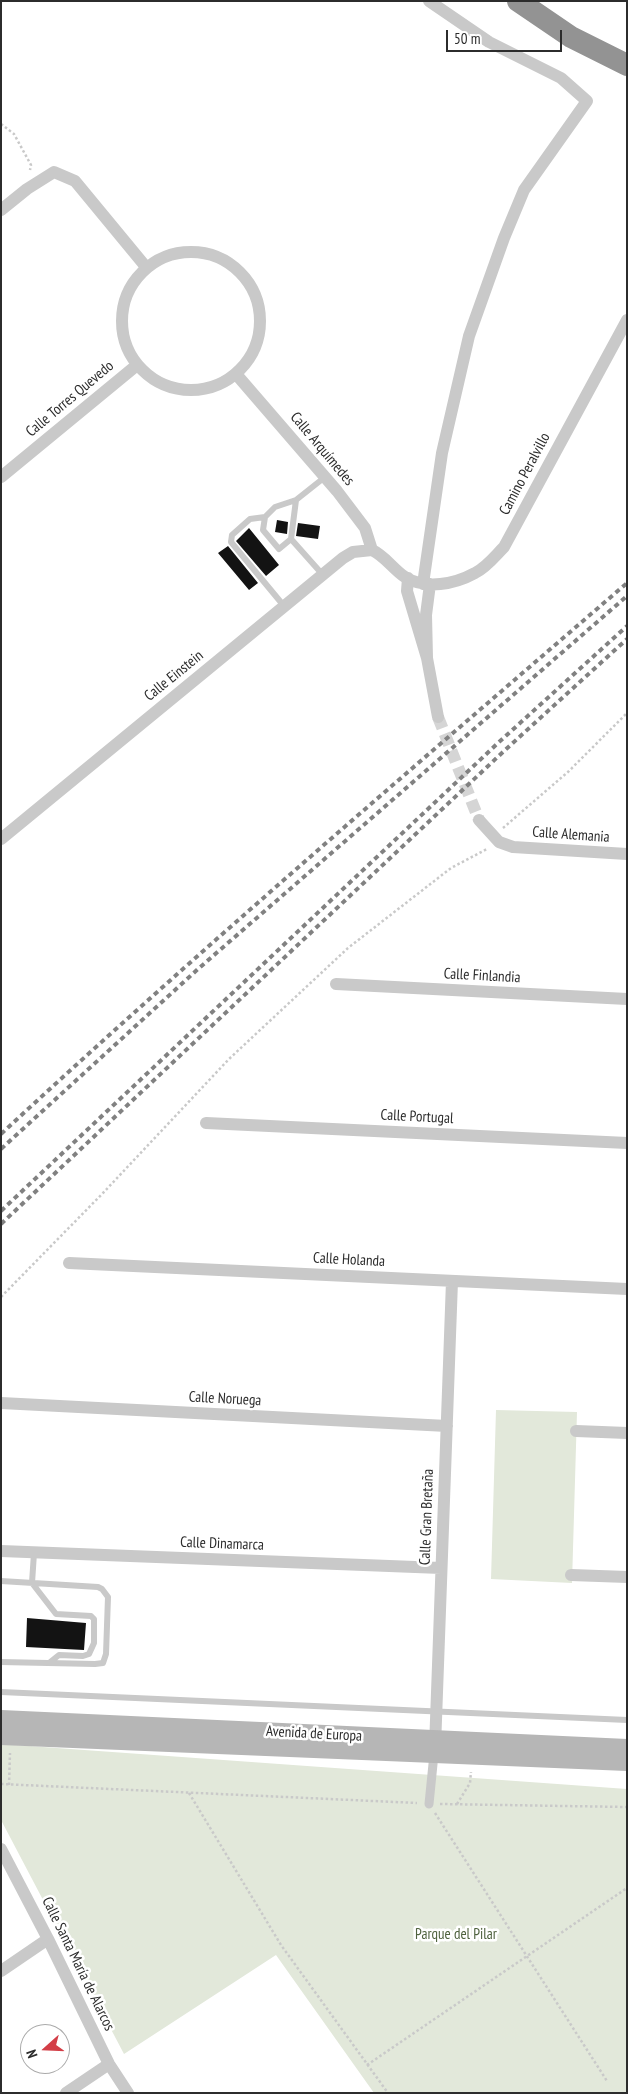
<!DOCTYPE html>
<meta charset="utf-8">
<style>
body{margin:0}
#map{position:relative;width:628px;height:2094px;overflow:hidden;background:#fff;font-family:"PT Sans Narrow",sans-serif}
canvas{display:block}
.frame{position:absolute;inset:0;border:2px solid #2c2c2c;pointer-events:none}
.north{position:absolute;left:20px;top:2024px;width:50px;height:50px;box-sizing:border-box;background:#fff;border:1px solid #ababab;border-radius:50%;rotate:250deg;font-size:14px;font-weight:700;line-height:20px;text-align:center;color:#2c2c2c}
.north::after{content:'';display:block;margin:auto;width:18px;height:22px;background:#d33e47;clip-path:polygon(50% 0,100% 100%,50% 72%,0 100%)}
.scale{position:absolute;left:446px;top:30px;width:116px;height:22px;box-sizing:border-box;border:2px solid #2c2c2c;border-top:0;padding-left:6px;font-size:15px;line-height:18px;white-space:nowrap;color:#2c2c2c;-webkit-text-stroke:4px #fff;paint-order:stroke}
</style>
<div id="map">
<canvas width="628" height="2094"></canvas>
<div class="frame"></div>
<div class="north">N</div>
<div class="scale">50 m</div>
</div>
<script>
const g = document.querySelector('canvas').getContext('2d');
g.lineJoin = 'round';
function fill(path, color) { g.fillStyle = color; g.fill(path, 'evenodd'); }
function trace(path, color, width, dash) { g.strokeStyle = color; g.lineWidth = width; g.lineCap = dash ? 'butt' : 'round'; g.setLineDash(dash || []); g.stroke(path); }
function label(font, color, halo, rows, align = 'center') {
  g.font = font + ' "PT Sans Narrow",sans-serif'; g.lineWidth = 5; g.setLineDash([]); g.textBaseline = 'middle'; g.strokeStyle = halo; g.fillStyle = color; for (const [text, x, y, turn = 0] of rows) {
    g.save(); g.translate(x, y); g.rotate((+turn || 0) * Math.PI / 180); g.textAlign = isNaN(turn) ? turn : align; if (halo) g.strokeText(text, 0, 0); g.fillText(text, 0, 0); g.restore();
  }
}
const green = new Path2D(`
 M 496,1410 L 577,1412 L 572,1583 L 491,1579 Z
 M 1,1744 L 627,1789 L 627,2093 L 374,2093 L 276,1955 L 124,2054 L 1,1820 Z`);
const building = new Path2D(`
 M 277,520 L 288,522 L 287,534 L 275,532 Z
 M 298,523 L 320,526 L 318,539 L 296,536 Z
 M 249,528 L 279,565 L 266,576 L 236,541 Z
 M 228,546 L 258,583 L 249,590 L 218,553 Z
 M 27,1618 L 86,1623 L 84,1650 L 26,1647 Z`);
const minorTunnel = new Path2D(`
 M 438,717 L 479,820`);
const path = new Path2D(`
 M 1,124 L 14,134 L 31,165 L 30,170
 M 503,828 L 569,771 L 627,713
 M 1,1297 L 103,1193 L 229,1059 L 348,948 L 451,868 L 487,849
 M 1,1784 L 417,1803
 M 9,1785 L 10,1753
 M 189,1793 L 281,1945 L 388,2093
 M 440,1804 L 627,1807
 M 457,1804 L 470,1783 L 471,1772
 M 435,1813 L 607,2081
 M 367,2065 L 627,1888`);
const service = new Path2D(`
 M 265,517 L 250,519 L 232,535 L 231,542 L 284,606
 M 291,539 L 279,549 L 263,530 L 265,517 L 275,507 L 296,500
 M 323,575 L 291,539 L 296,500 L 325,477
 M 34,1553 L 32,1583 L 56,1614 L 91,1616 L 94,1619 L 94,1643 L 89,1654 L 83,1656 L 59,1655 L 49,1663
 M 1,1581 L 98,1587 L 102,1589 L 108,1597 L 106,1654 L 103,1663 L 95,1664 L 1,1662
 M 1,1692 L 627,1720`);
const pedestrian = new Path2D(`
 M 429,1804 L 434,1754`);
const minor = new Path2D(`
 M 1,210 L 27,189 L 54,172 L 75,181 L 146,267
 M122 321a69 69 0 1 1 138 0a69 69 0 1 1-138 0Z
 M 236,374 L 337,491 L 365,528 L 372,550
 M 1,477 L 137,365
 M 408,578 L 407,591 L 427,658 L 426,615 L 430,584
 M 423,584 L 442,453 L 469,336 L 504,238 L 524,190 L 587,101 L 561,78 L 489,42 L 429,1
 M 427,658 L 438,717
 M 479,820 L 499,842 L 513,847 L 627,854
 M 1,839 L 343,558 L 353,552 L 372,550 C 385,556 393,569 405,577 C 426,590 455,584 475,573 C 487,567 495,556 504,547 L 627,320
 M 336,984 L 627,999
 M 206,1123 L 627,1143
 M 69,1263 L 627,1289
 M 1,1403 L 447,1426
 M 576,1431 L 627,1433
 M 1,1551 L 441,1568
 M 571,1575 L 627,1577
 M 435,1747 L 452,1281
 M 1,1849 L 48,1939 L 109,2064 L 128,2093
 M 1,1971 L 48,1939
 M 66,2093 L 109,2064`);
const secondary = new Path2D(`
 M 1,1719 L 627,1748
 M 1,1736 L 627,1762`);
const motorway = new Path2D(`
 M 518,1 L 571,37 L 627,65`);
const rail = new Path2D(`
 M 1,1134 C 205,945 416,765 627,583
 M 1,1149 L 198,969 L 627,596
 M 1,1211 L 498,743 L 627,626
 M 1,1224 L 504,751 L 627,639`);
const streetNames = [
 ["Calle Torres Quevedo",70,399,-40],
 ["Calle Arquímedes",322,449,50],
 ["Camino Peralvillo",525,474,-62],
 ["Calle Einstein",174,676,-39],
 ["Calle Alemania",571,835,4],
 ["Calle Finlandia",482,976,3],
 ["Calle Portugal",417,1117,3],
 ["Calle Holanda",349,1260,3],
 ["Calle Noruega",225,1399,3],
 ["Calle Gran Bretaña",427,1517,-88],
 ["Calle Dinamarca",222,1544,2],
 ["Avenida de Europa",314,1734,3],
 ["Calle Santa María de Alarcos",78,1964,64]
];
const parkNames = [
 ["Parque del Pilar",456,1935]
];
fill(green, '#e2e8da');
fill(building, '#131313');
trace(minorTunnel, '#d5d5d5', 12, [12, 6]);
trace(path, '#c9c9c9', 2.5, [2.5, 2.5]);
trace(service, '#c9c9c9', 6);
trace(pedestrian, '#c9c9c9', 9);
trace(minor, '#c9c9c9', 12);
trace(secondary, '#b6b6b6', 18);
trace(motorway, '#939393', 22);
trace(rail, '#818181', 4, [5, 4]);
label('15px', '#2c2c2c', '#fff', streetNames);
label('15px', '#4f623e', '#fff', parkNames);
</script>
